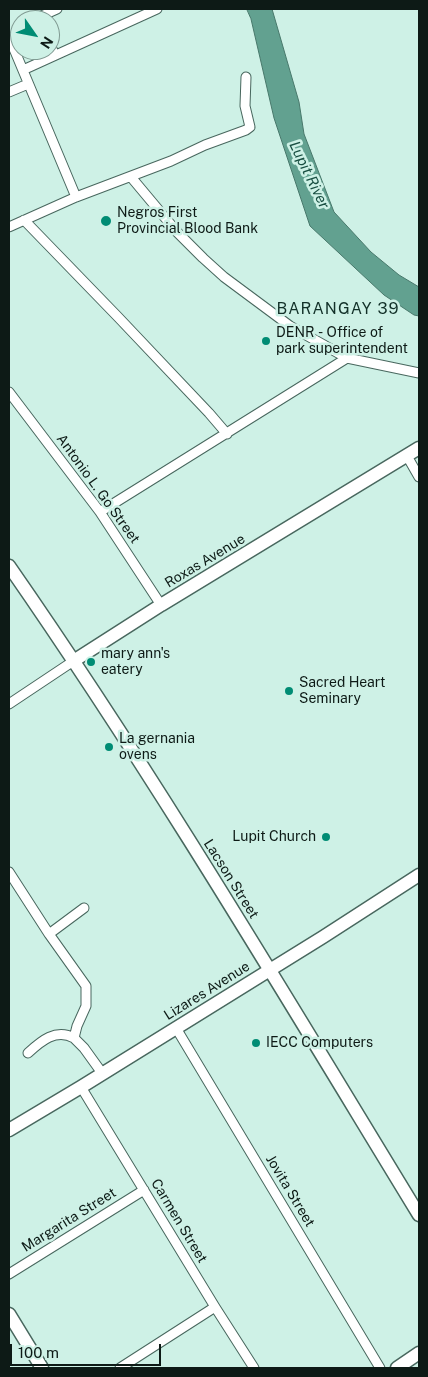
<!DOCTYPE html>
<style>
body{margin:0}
#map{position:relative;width:428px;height:1377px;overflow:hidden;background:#cef1e6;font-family:"Public Sans",sans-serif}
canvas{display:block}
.frame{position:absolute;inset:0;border:10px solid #0d1a16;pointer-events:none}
.north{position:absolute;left:10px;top:10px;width:50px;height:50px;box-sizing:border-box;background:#cef1e6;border:1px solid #819b93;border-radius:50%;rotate:123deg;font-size:14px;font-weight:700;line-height:20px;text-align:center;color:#0d1a16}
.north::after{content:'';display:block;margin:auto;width:18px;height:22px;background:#008c74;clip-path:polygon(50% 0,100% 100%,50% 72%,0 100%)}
.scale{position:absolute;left:10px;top:1344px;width:151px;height:22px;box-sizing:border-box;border:2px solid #0d1a16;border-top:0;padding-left:6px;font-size:15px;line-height:18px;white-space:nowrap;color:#0d1a16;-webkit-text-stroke:4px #cef1e6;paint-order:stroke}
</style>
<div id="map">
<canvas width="428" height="1377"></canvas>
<div class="frame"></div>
<div class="north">N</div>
<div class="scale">100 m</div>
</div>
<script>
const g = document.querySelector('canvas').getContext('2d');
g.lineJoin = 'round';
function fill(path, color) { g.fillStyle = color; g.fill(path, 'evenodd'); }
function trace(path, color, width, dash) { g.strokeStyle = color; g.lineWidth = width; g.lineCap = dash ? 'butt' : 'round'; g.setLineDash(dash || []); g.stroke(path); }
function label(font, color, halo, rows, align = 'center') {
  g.font = font + ' "Public Sans",sans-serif'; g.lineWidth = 5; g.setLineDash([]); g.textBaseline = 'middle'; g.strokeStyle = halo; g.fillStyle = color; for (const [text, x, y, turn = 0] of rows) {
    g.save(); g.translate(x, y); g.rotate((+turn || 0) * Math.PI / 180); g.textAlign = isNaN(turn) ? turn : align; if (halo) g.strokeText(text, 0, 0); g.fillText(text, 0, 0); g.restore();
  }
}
const water = new Path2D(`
 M 247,9 L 272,9 L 299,102 L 304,134 L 334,212 L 371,252 L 399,275 L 419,287 L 419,316 L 414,315 L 384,295 L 310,226 L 274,118 L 251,19 Z`);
const street = new Path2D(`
 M 37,18 L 57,9
 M 9,37 L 76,197
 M 50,45 L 55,55
 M 23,70 L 157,9
 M 9,92 L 28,84
 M 131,177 L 177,232 L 203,258 L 224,277 L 290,326 L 347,358 L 419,373
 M 24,220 L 118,317 L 209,413 L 227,434
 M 9,227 L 76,197 L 171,161 L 205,145 L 246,130 L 250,127 L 245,106 L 246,77
 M 9,392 L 100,512 L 161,605
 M 407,456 L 419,477
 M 100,512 L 347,358
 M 9,704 L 75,660
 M 9,872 L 49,934 L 86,986 L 86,1006 L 77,1026 L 74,1038 L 84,1048 L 102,1073
 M 49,934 L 84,908
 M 176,1028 L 380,1368
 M 28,1053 C 41,1041 56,1028 74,1038
 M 81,1087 L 215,1307 L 254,1368
 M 9,1274 L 144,1190
 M 120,1368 L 215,1307`);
const secondary = new Path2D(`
 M 9,566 C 155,776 286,997 419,1215
 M 75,660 L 161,605 L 419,448
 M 9,1130 L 81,1087 L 323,937 L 419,875
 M 9,1314 L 42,1368
 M 397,1368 L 419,1353`);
const markers = [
 [106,221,6,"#008c74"],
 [266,341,5,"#008c74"],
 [91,662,5,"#008c74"],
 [289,691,5,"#008c74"],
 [109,747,5,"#008c74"],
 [326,837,5,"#008c74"],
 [256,1043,5,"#008c74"]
];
const poiNames = [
 ["Negros First",117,213],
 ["Provincial Blood Bank",117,229],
 ["DENR - Office of",276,333],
 ["park superintendent",276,349],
 ["mary ann's",101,654],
 ["eatery",101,670],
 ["Sacred Heart",299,683],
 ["Seminary",299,699],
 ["La gernania",119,739],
 ["ovens",119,755],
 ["Lupit Church",316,837,"right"],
 ["IECC Computers",266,1043]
];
const streetNames = [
 ["Antonio L. Go Street",98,489,54],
 ["Roxas Avenue",205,561,-31],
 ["Lacson Street",231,879,58],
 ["Lizares Avenue",207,991,-32],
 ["Jovita Street",290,1191,59],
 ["Margarita Street",69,1220,-32],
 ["Carmen Street",179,1221,59]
];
const waterNames = [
 ["Lupit River",309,175,64]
];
const quarterNames = [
 ["BARANGAY 39",338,309]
];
fill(water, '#62a190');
trace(water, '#48786b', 1);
trace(street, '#48675e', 11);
trace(secondary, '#48675e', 15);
trace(street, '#fff', 9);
trace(secondary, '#fff', 12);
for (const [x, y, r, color] of markers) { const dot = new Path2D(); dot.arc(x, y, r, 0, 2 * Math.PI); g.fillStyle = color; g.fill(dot); trace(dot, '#cef1e6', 2); }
label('14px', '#0d1a16', '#cef1e6', poiNames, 'left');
label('14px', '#0d1a16', '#cef1e6', streetNames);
label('italic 15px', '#194f42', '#cef1e6', waterNames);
g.letterSpacing = '1px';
label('16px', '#123028', '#cef1e6', quarterNames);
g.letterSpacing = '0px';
</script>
